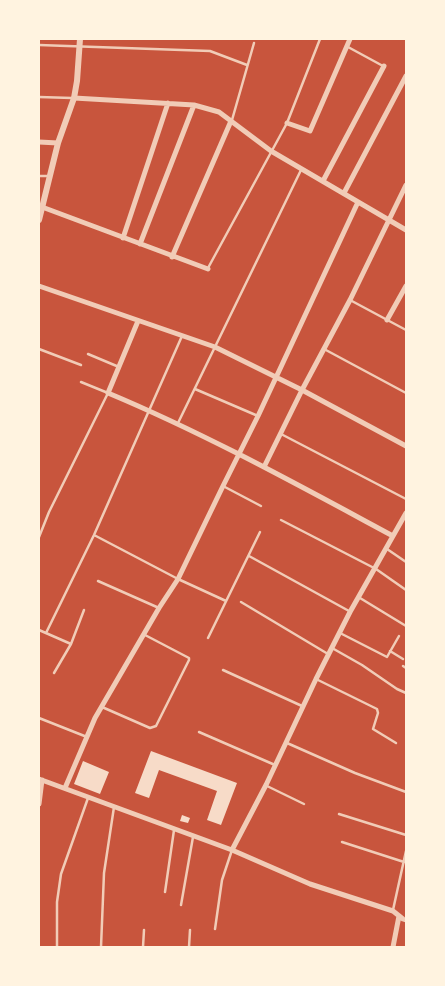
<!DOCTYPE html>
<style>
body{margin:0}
#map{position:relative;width:445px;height:986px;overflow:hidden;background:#c8553d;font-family:"DejaVu Sans",sans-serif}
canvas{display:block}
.frame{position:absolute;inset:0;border:40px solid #fff3e0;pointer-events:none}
</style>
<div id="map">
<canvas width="445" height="986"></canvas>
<div class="frame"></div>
</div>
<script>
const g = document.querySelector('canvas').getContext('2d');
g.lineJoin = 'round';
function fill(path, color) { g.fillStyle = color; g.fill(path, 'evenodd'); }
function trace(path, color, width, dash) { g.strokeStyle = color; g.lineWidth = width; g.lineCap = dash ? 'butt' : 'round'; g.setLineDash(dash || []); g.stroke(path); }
const building = new Path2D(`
 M 151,751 L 237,783 L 221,825 L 207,820 L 217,791 L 159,770 L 149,798 L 135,793 Z
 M 83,761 L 109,772 L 100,794 L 74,784 Z
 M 182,815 L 190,818 L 188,823 L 180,821 Z`);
const service = new Path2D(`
 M 39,45 L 210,51 L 247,65
 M 348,47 L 383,66
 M 39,97 L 72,98
 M 232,120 L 254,43
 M 39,176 L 48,176
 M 208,268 L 287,123 L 320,39
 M 350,300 L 406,330
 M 39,349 L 81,365
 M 324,349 L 406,393
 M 88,354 L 119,367
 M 195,389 L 258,416
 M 178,423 L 301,170
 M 281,434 L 406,499
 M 223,486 L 261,506
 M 281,520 L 376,569 L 406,590
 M 94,535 L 178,579 L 226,601
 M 39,537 L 49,512 L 108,393 L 81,382
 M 387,549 L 406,562
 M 249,556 L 349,611
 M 98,581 L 159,608
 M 360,598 L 406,626
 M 241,602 L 328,654
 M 39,630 L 71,644
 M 46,633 L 94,535 L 182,336
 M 340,633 L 387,657 L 399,636
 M 208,638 L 260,532
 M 332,648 L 362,665 L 397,689 L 406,693
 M 390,651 L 403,659
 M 403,666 L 406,668
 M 223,670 L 302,706
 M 54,673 L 71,644 L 84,610
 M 316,679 L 377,709 L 378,713 L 373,729 L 396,743
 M 102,707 L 150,728 L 156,726 L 189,660 L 189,658 L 145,635
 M 39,718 L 87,737
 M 199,732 L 275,765
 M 287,743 L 355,773 L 406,792
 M 267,786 L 304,804
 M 339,814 L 406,835
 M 342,842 L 404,862
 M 165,892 L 174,830
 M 181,905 L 193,837
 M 393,910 L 406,851
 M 215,929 L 222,880 L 232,850
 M 57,947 L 57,902 L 61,874 L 88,798
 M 101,947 L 104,873 L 114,807
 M 143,947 L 144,930
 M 189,947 L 190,930`);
const minor = new Path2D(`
 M 74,98 L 194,105 L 219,112 L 271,151 L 406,230
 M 287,123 L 310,131 L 350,39
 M 39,142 L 58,143
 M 323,181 L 384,66
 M 344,193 L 406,76
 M 42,207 L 208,269
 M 123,238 L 168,103
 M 140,244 L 194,105
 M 172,257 L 231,121
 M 39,286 L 215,347 L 302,390 L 406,446
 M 387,320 L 406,286
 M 138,321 L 108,393 C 206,434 300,486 393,536
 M 264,467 L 302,390 L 350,300 L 406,185
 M 39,779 L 232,850 L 310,884 L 393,911 L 403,919 L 406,920
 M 65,788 L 95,718 L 159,608 L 178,579 L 223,486 L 258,416 L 358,202
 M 39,804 L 42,780
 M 232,850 L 266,785 L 316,679 L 350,612 L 406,513
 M 393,947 L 399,916`);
const tertiary = new Path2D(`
 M 39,220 L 58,143 L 74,98 L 77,81 L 80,39`);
fill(building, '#f7dbc8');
trace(service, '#f1ccb7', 2.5);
trace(minor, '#f1ccb7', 5);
trace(tertiary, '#f1ccb7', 6);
</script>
